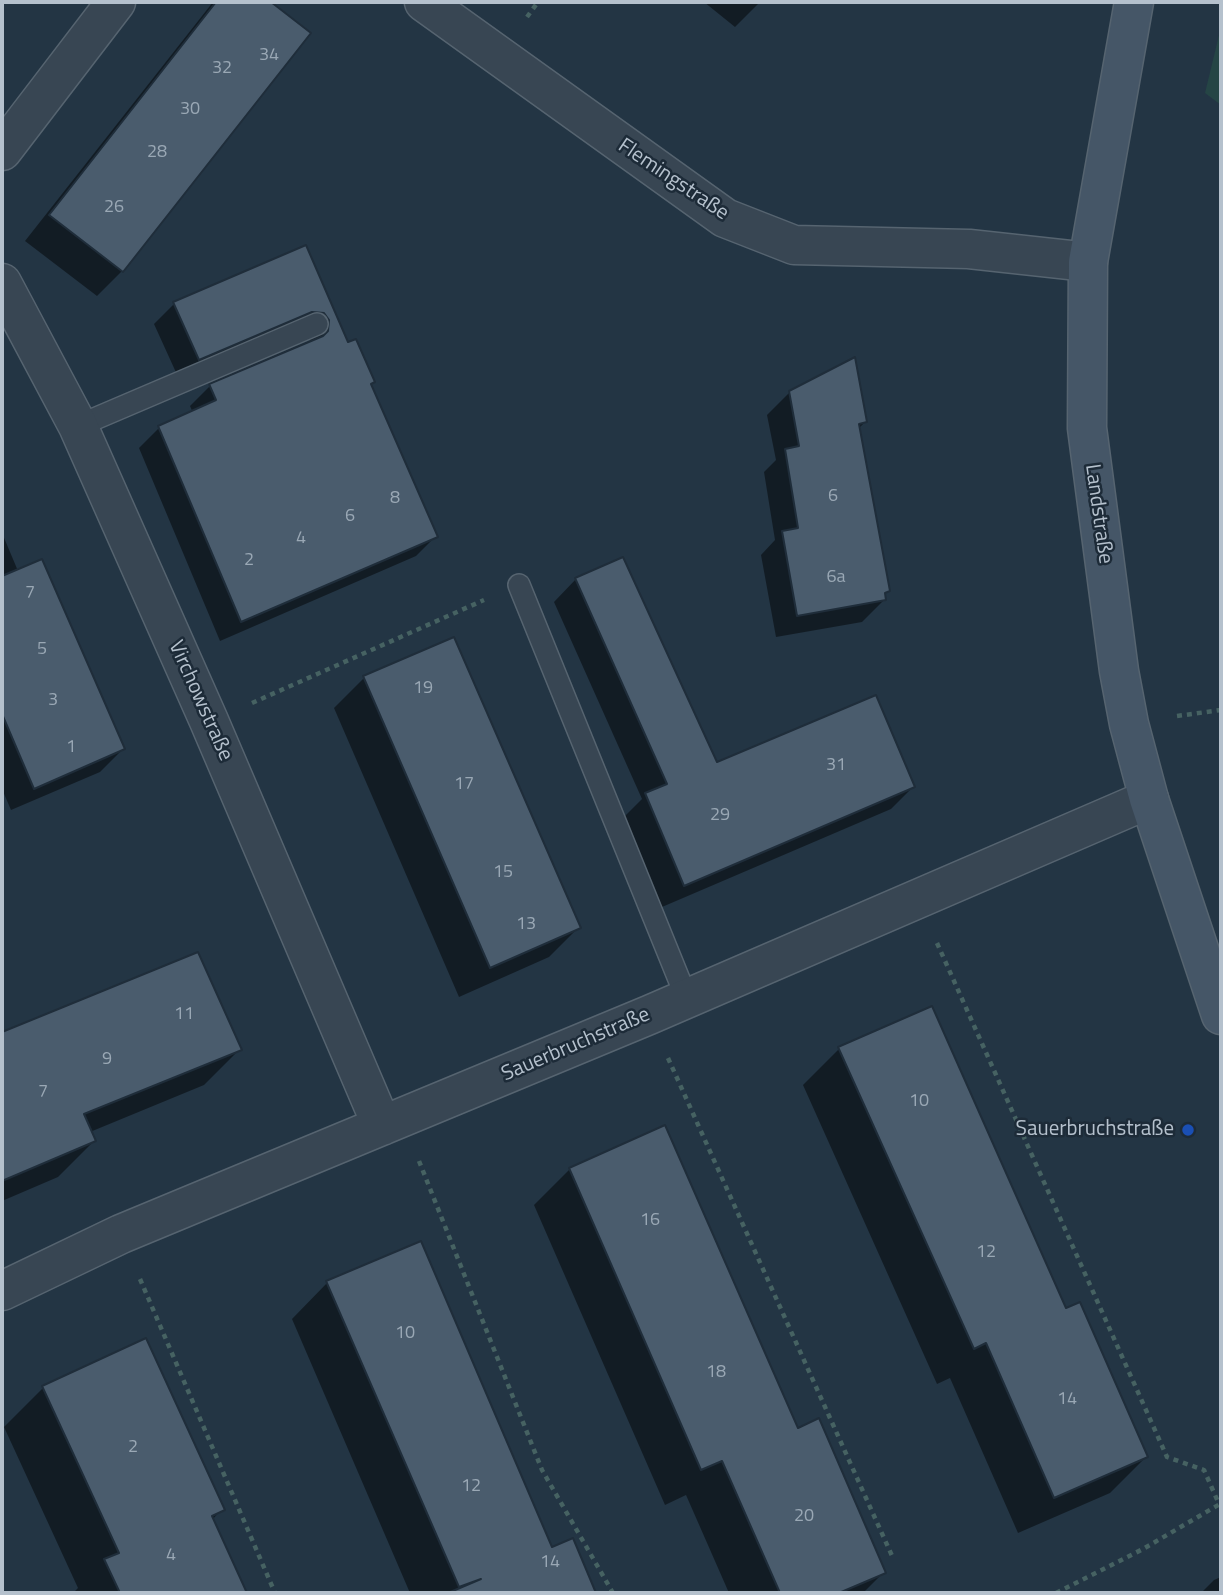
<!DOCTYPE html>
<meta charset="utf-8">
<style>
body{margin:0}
#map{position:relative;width:1223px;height:1595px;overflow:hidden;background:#233544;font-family:"Titillium Web",sans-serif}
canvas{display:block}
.frame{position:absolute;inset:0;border:4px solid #b5c1cd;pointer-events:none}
</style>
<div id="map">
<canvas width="1223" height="1595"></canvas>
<div class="frame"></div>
</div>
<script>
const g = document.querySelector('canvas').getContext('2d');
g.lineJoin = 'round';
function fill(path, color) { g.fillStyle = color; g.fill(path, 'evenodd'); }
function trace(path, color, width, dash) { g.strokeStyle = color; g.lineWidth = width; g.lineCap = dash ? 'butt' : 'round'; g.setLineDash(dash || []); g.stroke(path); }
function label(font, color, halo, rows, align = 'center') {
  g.font = font + ' "Titillium Web",sans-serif'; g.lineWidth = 5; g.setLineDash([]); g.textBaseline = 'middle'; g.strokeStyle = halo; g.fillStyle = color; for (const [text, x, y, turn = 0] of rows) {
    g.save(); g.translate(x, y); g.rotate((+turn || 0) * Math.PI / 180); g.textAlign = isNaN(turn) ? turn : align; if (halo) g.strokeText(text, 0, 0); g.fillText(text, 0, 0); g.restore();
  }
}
const green = new Path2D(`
 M 1221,27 L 1221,105 L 1205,93 Z`);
const shadow = new Path2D(`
 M 213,2 L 268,2 L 308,33 L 122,271 L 97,296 L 25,241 Z
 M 704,2 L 760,2 L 735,27 Z
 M 305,247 L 436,536 L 416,556 L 220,641 L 139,448 L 159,428 L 193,413 L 190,406 L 210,386 L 310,343 L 310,340 L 304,333 L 179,379 L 154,324 L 174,304 Z
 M 790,392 L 865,422 L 858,429 L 888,591 L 883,595 L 884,600 L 862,622 L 776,637 L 761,555 L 775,540 L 764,472 L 776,460 L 767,415 Z
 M 2,533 L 18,571 L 123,749 L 100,772 L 11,810 L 2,789 Z
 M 576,579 L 716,764 L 913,787 L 891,809 L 662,907 L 624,817 L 642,799 L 554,602 Z
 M 364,678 L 579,927 L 549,957 L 459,997 L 334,708 Z
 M 43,1017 L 240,1049 L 204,1085 L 90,1132 L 94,1141 L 58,1177 L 2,1201 L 2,1035 Z
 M 839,1049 L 1065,1311 L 1146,1457 L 1110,1493 L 1018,1533 L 950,1378 L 937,1384 L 803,1085 Z
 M 570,1169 L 797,1430 L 884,1572 L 863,1593 L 729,1593 L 686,1495 L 665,1505 L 534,1205 Z
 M 327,1283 L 551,1550 L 572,1541 L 594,1593 L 410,1593 L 292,1319 Z
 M 43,1388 L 222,1509 L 212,1520 L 245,1593 L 73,1593 L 78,1588 L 4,1427 Z
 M 1221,1577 L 1221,1593 L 1201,1593 L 1214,1580 Z`);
const building = new Path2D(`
 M 216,2 L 271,2 L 311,33 L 123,272 L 49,215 Z
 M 306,245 L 348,342 L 356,339 L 375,382 L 371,384 L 438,537 L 241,622 L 158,426 L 216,400 L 209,384 L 323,336 L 328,331 L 329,320 L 324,313 L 312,312 L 199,360 L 173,302 Z
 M 855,357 L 867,422 L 859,424 L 890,591 L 885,593 L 886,600 L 797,616 L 782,531 L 798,528 L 785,449 L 799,446 L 789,391 Z
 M 623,557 L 717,762 L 876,695 L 915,787 L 684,886 L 645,793 L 667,784 L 575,578 Z
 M 42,559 L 125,749 L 34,789 L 2,714 L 2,576 Z
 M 454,637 L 581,928 L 490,968 L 363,676 Z
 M 198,952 L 242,1050 L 84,1114 L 96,1141 L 2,1181 L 2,1032 Z
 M 932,1006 L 1066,1308 L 1080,1302 L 1148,1457 L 1054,1498 L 986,1343 L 974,1349 L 838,1047 Z
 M 665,1125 L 798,1428 L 819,1418 L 886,1573 L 839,1593 L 780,1593 L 722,1461 L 701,1470 L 569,1168 Z
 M 421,1241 L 552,1547 L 573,1538 L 596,1593 L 448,1593 L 481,1579 L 459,1587 L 326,1281 Z
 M 146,1338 L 225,1510 L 212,1516 L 247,1593 L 120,1593 L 104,1559 L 119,1553 L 42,1386 Z`);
const path = new Path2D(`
 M 527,17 L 538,2
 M 252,703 L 484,600
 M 1177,716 L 1221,710
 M 937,943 L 1167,1457 L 1204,1470 L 1219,1504
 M 668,1058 L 893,1558
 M 419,1161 L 542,1470 L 613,1593
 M 140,1279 L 275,1593
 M 1056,1593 L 1143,1549 L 1220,1504`);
const service = new Path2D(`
 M 78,426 L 317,324
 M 519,585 L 687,999`);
const minor = new Path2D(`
 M 424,2 L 725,218 L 794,245 L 969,249 L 1088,262
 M 2,151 L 116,2
 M 2,283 L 78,426 L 209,721 L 382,1126
 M 2,1291 L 121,1234 L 649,1015 L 1149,799`);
const secondary = new Path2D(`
 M 1134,2 L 1088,262 L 1087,428 L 1119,671 L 1129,724 L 1149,799 L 1221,1015`);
const markers = [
 [1188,1130,7,"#1a4fb4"]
];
const numberNames = [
 ["34",269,56],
 ["32",222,69],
 ["30",190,110],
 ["28",157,153],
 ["26",114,208],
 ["6",833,497],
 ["8",395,499],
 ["6",350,517],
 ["4",301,539],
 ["2",249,561],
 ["6a",836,578],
 ["7",30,594],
 ["5",42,650],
 ["19",423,689],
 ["3",53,701],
 ["1",71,748],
 ["31",836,766],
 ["17",464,785],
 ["29",720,816],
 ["15",503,873],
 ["13",526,925],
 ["11",184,1015],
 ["9",107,1060],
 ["7",43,1093],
 ["10",919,1102],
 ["16",650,1221],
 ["12",986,1253],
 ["10",405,1334],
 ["18",716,1373],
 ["14",1067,1400],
 ["2",133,1448],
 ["12",471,1487],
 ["20",804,1517],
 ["4",171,1556],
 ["14",550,1563]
];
const streetNames = [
 ["Flemingstraße",673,180,34],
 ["Landstraße",1098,514,82],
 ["Virchowstraße",200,701,66],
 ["Sauerbruchstraße",576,1045,-23]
];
const poiNames = [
 ["Sauerbruchstraße",1174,1130]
];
fill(green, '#254545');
fill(shadow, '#0007');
fill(building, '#4a5c6d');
trace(building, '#1f2d3a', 2);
trace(service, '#566470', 24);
trace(minor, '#566470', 41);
trace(secondary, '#566470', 41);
trace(path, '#466262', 4.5, [5, 5]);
trace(service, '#384653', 21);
trace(minor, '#384653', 38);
trace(secondary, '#455667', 38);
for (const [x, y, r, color] of markers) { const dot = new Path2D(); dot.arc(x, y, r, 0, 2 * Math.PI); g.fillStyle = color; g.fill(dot); trace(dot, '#1d2b38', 2.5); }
label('18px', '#9aa8b5', null, numberNames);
label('21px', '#b5c1cd', '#1d2b38', streetNames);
label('21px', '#b5c1cd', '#1d2b38', poiNames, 'right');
</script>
